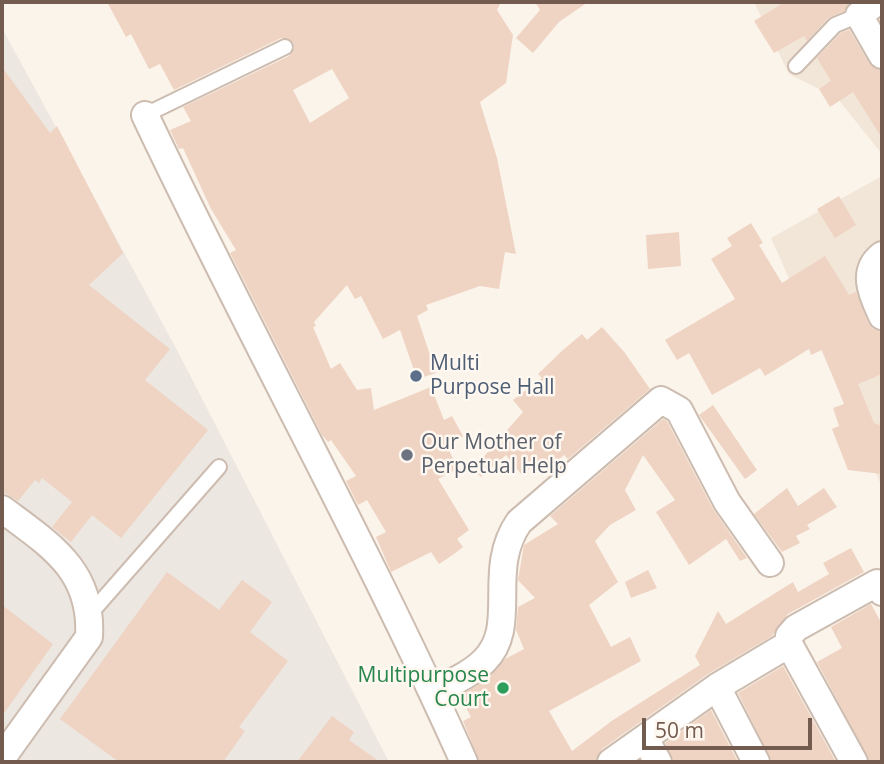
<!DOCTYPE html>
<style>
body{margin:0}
#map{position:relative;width:884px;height:764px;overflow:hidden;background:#fbf4ea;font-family:"Open Sans",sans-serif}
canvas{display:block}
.frame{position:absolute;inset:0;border:4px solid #745b4f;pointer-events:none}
.scale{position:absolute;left:642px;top:718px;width:170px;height:32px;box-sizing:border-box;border:4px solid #745b4f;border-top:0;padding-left:9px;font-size:21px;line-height:24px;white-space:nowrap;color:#745b4f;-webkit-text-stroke:5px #fef8f0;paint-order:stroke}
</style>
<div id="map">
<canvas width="884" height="764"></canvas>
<div class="frame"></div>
<div class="scale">50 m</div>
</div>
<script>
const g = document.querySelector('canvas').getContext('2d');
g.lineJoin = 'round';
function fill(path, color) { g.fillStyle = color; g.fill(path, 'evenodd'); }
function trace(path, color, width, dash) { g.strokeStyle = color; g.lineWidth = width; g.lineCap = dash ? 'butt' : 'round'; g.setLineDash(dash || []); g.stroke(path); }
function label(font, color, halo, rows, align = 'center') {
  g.font = font + ' "Open Sans",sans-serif'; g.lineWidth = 5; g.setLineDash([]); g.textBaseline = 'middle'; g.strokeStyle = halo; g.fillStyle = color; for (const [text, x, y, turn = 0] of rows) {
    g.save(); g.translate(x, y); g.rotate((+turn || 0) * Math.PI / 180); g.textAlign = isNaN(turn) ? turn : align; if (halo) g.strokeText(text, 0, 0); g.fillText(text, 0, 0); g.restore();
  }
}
const residential = new Path2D(`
 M 754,2 L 882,2 L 882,154 L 837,98 L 789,74 Z
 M 882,176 L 882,487 L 771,238 Z`);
const industrial = new Path2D(`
 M 2,28 L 177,350 L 389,762 L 2,762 Z`);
const building = new Path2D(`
 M 107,2 L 501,2 L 497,10 L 513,35 L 506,83 L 480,102 L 497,158 L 516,254 L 505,252 L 499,289 L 480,286 L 426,305 L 428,310 L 417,316 L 436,373 L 417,379 L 400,330 L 383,339 L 361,296 L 355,299 L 347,285 L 314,322 L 316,326 L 313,327 L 331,369 L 340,363 L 357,390 L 371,388 L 374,410 L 431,387 L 444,420 L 452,416 L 463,436 L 446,445 L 458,468 L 438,479 L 469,530 L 457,539 L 463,547 L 454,554 L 439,564 L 431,552 L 391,572 L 376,537 L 386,532 L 367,500 L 358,505 L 346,481 L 356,476 L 331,440 L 328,442 L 322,435 L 230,253 L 236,250 L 211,209 L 183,148 L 179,149 L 170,130 L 191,121 L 183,107 L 289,56 L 294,48 L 293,42 L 281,38 L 174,90 L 160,64 L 149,69 L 131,34 L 126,37 ZM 332,69 L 349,98 L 310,123 L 293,90 Z
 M 535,2 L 588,2 L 559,22 L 533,53 L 516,38 L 540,10 Z
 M 785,2 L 850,2 L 844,11 L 828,18 L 807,41 L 804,36 L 774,53 L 754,21 Z
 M 849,30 L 869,63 L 882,72 L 882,138 L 853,92 L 830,107 L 819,89 L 831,81 L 817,58 L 841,33 Z
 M 2,67 L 50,133 L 57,126 L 123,253 L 89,285 L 170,349 L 145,380 L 208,430 L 121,538 L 92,515 L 71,542 L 52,527 L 72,502 L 42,478 L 39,483 L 35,480 L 18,501 L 2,491 Z
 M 839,196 L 856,225 L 835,238 L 817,209 Z
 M 751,223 L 763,243 L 759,245 L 782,283 L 825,256 L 849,295 L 856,292 L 868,323 L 873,329 L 882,331 L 882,374 L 858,384 L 874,423 L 882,426 L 882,474 L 848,470 L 832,429 L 839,426 L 833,408 L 844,404 L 822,350 L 811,355 L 809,349 L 765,376 L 760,368 L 712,395 L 689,353 L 677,360 L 665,340 L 735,299 L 711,259 L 732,246 L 727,238 Z
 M 679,232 L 681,266 L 648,269 L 646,235 Z
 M 602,327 L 625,353 L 650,389 L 568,459 L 564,455 L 544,471 L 539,463 L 521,474 L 506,455 L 481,477 L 473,469 L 523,412 L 513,400 L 542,378 L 538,374 L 563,350 L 582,334 L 587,340 Z
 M 713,405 L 757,470 L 745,479 L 699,415 Z
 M 663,419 L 667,421 L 713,509 L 747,558 L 740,561 L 726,539 L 689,565 L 656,512 L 675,500 L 643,455 L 625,490 L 636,510 L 610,525 L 595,541 L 618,582 L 589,605 L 611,647 L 630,637 L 641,661 L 549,711 L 572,751 L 613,720 L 700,665 L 695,656 L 718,611 L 726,624 L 793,582 L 798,592 L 829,574 L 823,563 L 851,548 L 864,572 L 788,614 L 772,636 L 708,674 L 602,749 L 595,762 L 480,762 L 463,721 L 471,717 L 460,696 L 488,678 L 505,659 L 524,649 L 516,630 L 518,607 L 535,598 L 518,580 L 524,545 L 558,524 L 550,516 Z
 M 787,488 L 798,506 L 824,488 L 837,507 L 807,525 L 810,529 L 796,536 L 800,543 L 782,552 L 754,514 Z
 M 648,570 L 657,588 L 631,598 L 625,582 Z
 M 167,572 L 219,610 L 242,580 L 272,602 L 250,632 L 288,661 L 239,727 L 245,731 L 223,762 L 119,762 L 60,719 Z
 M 871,604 L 882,624 L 882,762 L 870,762 L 817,662 L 842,648 L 831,627 Z
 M 2,605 L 53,644 L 2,716 Z
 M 783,666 L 836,762 L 772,762 L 738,693 Z
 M 711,710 L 738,762 L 674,762 L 665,743 Z
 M 332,716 L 354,732 L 349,740 L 380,762 L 297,762 Z`);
const lane = new Path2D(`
 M 796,66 L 835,25 L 859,15
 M 145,115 L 285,47
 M 90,614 L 219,467`);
const street = new Path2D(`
 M 877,2 L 859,15 L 882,55
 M 145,115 C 248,333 366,543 464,762
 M 882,255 C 860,272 873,296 882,316
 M 2,509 C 50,545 93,570 89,637 L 2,758
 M 789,644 L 789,636 L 796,628 L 877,583 L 882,592
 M 717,687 L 756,762
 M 432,692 C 450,683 470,675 484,661 C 520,626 485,571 519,522 L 661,400 L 679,410 L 727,502 L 770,563
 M 645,739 L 658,762
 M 611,762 L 717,687 L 789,644 L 854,762`);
const markers = [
 [416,376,7,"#5c6f8a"],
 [407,455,7,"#6b7280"],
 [503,688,7,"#2e9e5b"]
];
const serviceNames = [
 ["Multi",430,364],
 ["Purpose Hall",430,388]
];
const worshipNames = [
 ["Our Mother of",421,443],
 ["Perpetual Help",421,467]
];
const leisureNames = [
 ["Multipurpose",489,676],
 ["Court",489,700]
];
fill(residential, '#f2e6d8');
fill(industrial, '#ede7e2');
fill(building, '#efd3c3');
trace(lane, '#cdbcb0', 18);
trace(street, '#cdbcb0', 30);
trace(lane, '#fff', 14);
trace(street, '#fff', 26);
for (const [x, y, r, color] of markers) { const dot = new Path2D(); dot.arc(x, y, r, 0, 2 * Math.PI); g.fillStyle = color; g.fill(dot); trace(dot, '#fef8f0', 2.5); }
label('21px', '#4e5e75', '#fef8f0', serviceNames, 'left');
label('21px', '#5b616d', '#fef8f0', worshipNames, 'left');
label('21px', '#27864d', '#fef8f0', leisureNames, 'right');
</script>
